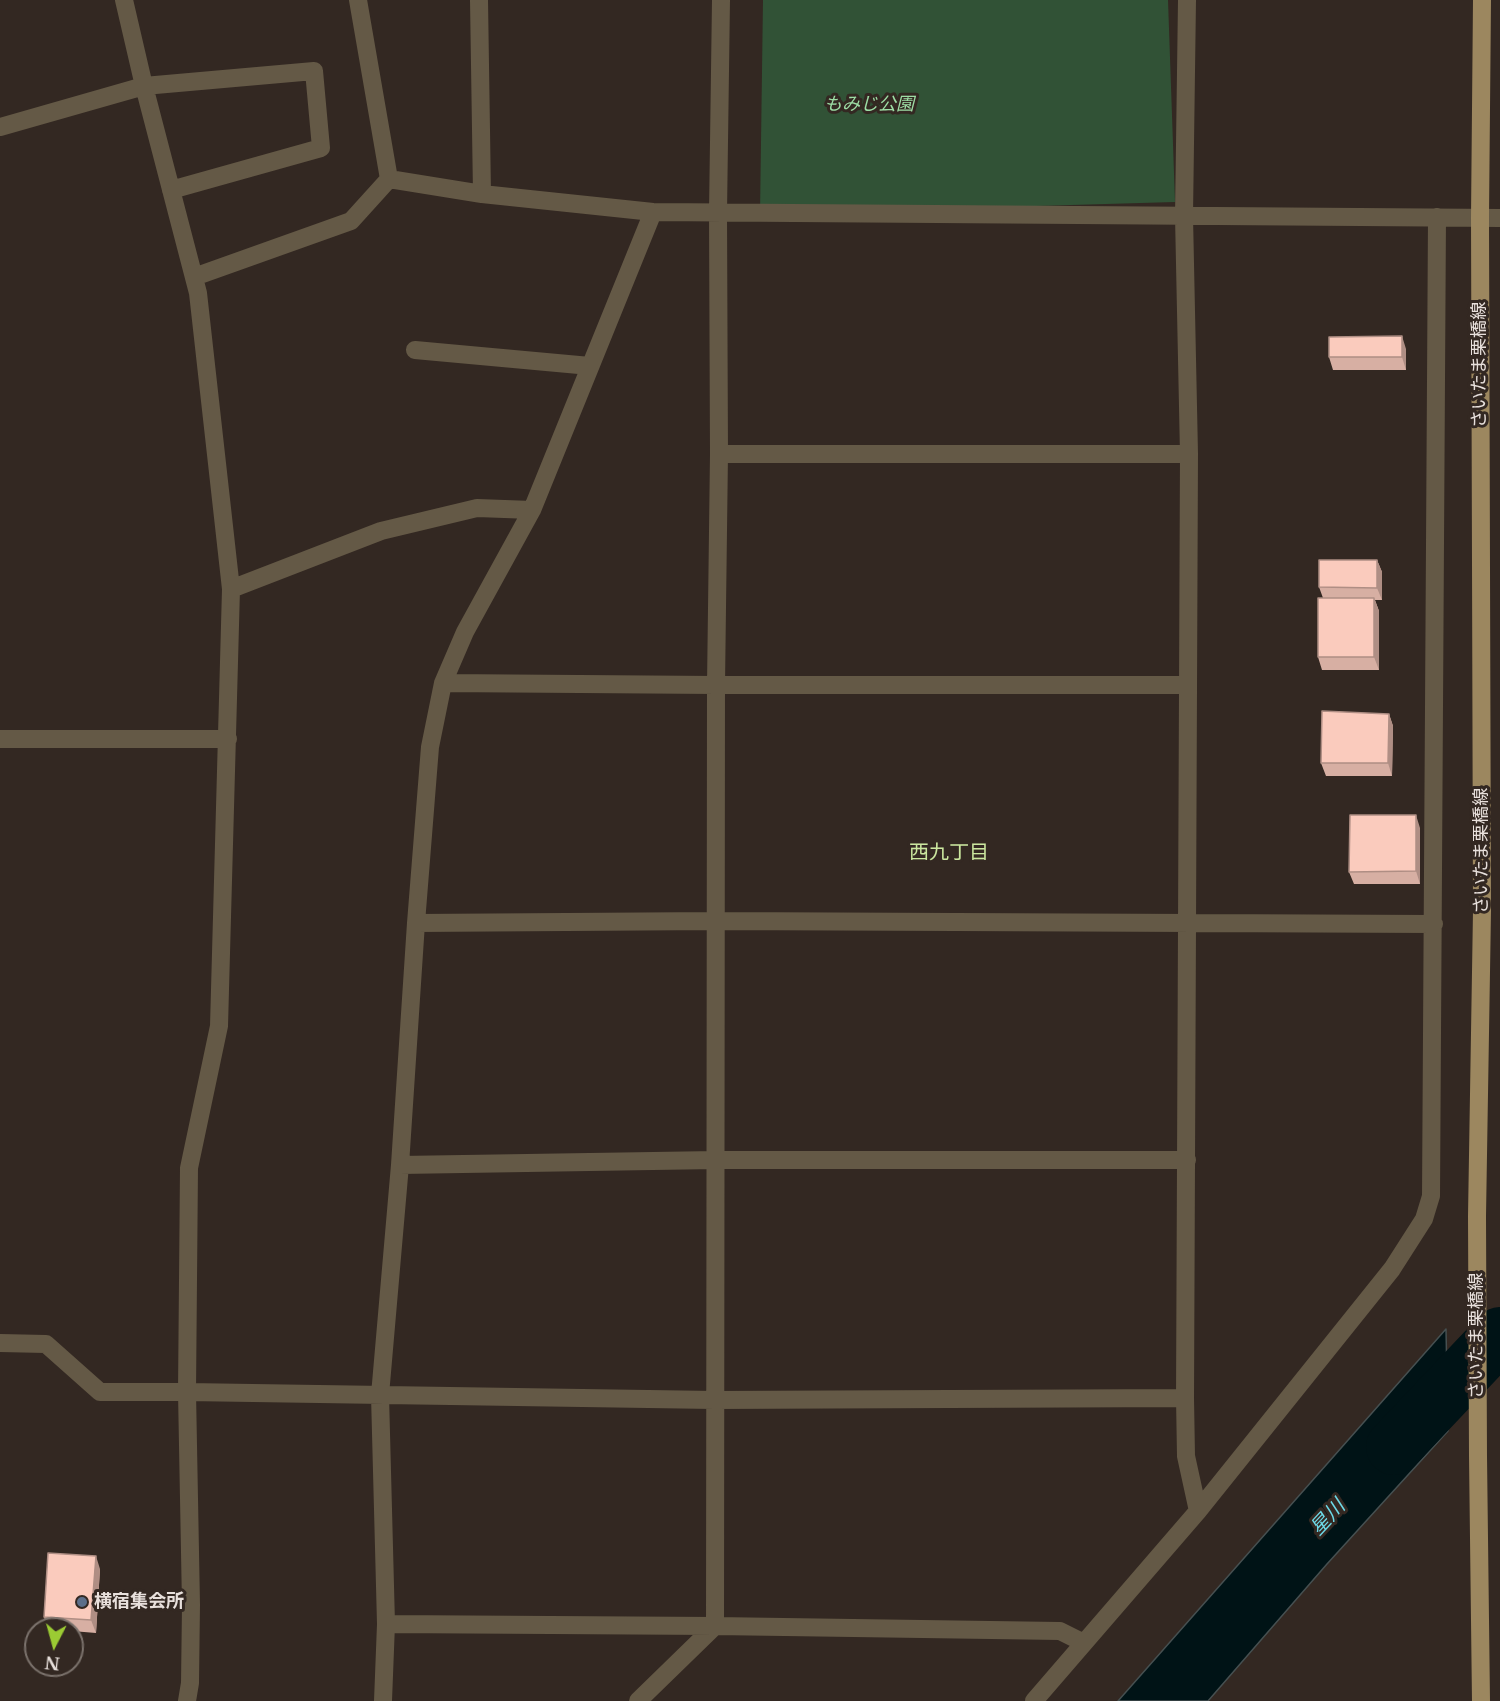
<!DOCTYPE html>
<meta charset="utf-8">
<style>
body{margin:0}
#map{position:relative;width:1500px;height:1701px;overflow:hidden;background:#332822;font-family:"Libre Baskerville",serif}
canvas{display:block}
.north{position:absolute;left:24px;top:1617px;width:60px;height:60px;box-sizing:border-box;background:#332822;border:2px solid #7b726c;border-radius:50%;rotate:186deg;font-size:16px;font-weight:700;line-height:24px;text-align:center;color:#e8e0dc}
.north::after{content:'';display:block;margin:auto;width:21px;height:27px;background:#9bcb33;clip-path:polygon(50% 0,100% 100%,50% 72%,0 100%)}
</style>
<div id="map">
<canvas width="1500" height="1701"></canvas>
<div class="north">N</div>
</div>
<script>
const g = document.querySelector('canvas').getContext('2d');
g.lineJoin = 'round';
function fill(path, color) { g.fillStyle = color; g.fill(path, 'evenodd'); }
function trace(path, color, width, dash) { g.strokeStyle = color; g.lineWidth = width; g.lineCap = dash ? 'butt' : 'round'; g.setLineDash(dash || []); g.stroke(path); }
function label(font, color, halo, rows, align = 'center') {
  g.font = font + ' "Libre Baskerville","Noto Sans JP",serif'; g.lineWidth = 6; g.setLineDash([]); g.textBaseline = 'middle'; g.strokeStyle = halo; g.fillStyle = color; for (const [text, x, y, turn = 0] of rows) {
    g.save(); g.translate(x, y); g.rotate((+turn || 0) * Math.PI / 180); g.textAlign = isNaN(turn) ? turn : align; if (halo) g.strokeText(text, 0, 0); g.fillText(text, 0, 0); g.restore();
  }
}
const green = new Path2D(`
 M 763,0 L 1168,0 L 1175,202 L 760,214 Z`);
const water = new Path2D(`
 M 1446,1329 L 1448,1431 L 1327,1564 L 1208,1701 L 1118,1701 Z`);
const river = new Path2D(`
 M 1394,1447 L 1500,1335`);
const minor = new Path2D(`
 M 124,0 L 144,86 L 198,293 L 231,589
 M 358,0 L 389,179 L 482,194 L 653,212 L 1500,218
 M 479,0 L 482,194
 M 1187,0 L 1184,216 L 1189,454 L 1185,1398 L 1186,1456 L 1198,1511
 M 0,127 L 144,86 L 314,71 L 321,148 L 171,190
 M 194,277 L 351,221 L 389,179
 M 415,350 L 590,366
 M 719,454 L 1189,454
 M 443,683 L 716,685 L 1188,685
 M 0,739 L 228,739
 M 416,923 L 716,921 L 1434,924
 M 400,1165 L 716,1160 L 1187,1160
 M 0,1343 L 46,1344 L 100,1392 L 187,1392 L 714,1400 L 1185,1398
 M 386,1624 L 715,1626 L 1060,1631 L 1084,1643
 M 187,1701 L 190,1683 L 191,1605 L 187,1392 L 189,1168 L 219,1026 L 231,589 L 381,531 L 477,508 L 532,510
 M 383,1701 L 386,1624 L 380,1395 L 400,1165 L 416,923 L 430,747 L 443,683 L 465,632 L 532,510 L 653,212
 M 638,1701 L 715,1626 L 716,685 L 719,454 L 718,213 L 721,0
 M 1034,1701 L 1198,1511 L 1392,1269 L 1424,1219 L 1431,1196 L 1437,217`);
const major = new Path2D(`
 M 1481,1701 L 1478,1456 L 1477,1216 L 1482,911 L 1480,218 L 1482,0`);
const wall = new Path2D(`
 M 1406,349 L 1406,370 L 1333,370 L 1329,357 Z
 M 1377,560 L 1382,572 L 1382,600 L 1375,600 L 1379,611 L 1379,670 L 1322,670 L 1318,657 L 1323,598 L 1319,587 Z
 M 1389,714 L 1393,726 L 1392,776 L 1326,776 L 1321,763 Z
 M 1420,828 L 1420,884 L 1354,884 L 1349,872 Z
 M 100,1569 L 96,1633 L 72,1631 L 72,1629 L 48,1629 L 44,1617 Z`);
const shadedWall = new Path2D(`
 M 1402,336 L 1406,349 L 1406,370 L 1402,357 Z
 M 1377,560 L 1382,572 L 1382,600 L 1377,588 Z
 M 1374,598 L 1379,611 L 1379,670 L 1374,657 Z
 M 1389,714 L 1393,726 L 1392,776 L 1388,763 Z
 M 1416,815 L 1420,828 L 1420,884 L 1416,871 Z
 M 96,1556 L 100,1569 L 96,1633 L 91,1620 Z`);
const building = new Path2D(`
 M 1402,336 L 1402,357 L 1329,357 L 1329,337 Z
 M 1319,560 L 1377,560 L 1377,588 L 1319,587 Z
 M 1318,598 L 1374,598 L 1374,657 L 1318,657 Z
 M 1322,711 L 1389,714 L 1388,763 L 1321,763 Z
 M 1350,815 L 1416,815 L 1416,871 L 1349,872 Z
 M 48,1553 L 96,1556 L 91,1620 L 44,1617 Z`);
const markers = [
 [82,1602,6,"#5c6f8a"]
];
const parkNames = [
 ["もみじ公園",869,105]
];
const streetNames = [
 ["さいたま栗橋線",1480,365,-90],
 ["さいたま栗橋線",1482,851,-90],
 ["さいたま栗橋線",1477,1336,-90]
];
const poiNames = [
 ["横宿集会所",94,1602]
];
const neighbourhoodNames = [
 ["西九丁目",949,853]
];
const waterNames = [
 ["星川",1328,1518,-47]
];
fill(green, '#315236');
fill(water, '#001316');
trace(water, '#465051', 1.5);
trace(river, '#001316', 56);
trace(minor, '#645946', 18);
trace(major, '#9c875f', 18);
fill(wall, '#d7afa3');
fill(shadedWall, '#af8e84');
fill(building, '#facbbd');
trace(building, '#af8e84', 1.5);
for (const [x, y, r, color] of markers) { const dot = new Path2D(); dot.arc(x, y, r, 0, 2 * Math.PI); g.fillStyle = color; g.fill(dot); trace(dot, '#332822', 2); }
label('italic 18px', '#9ddda5', '#332822', parkNames);
label('18px', '#e8e0dc', '#332822', streetNames);
label('bold 18px', '#e8e0dc', '#332822', poiNames, 'left');
label('20px', '#cbe79f', '#332822', neighbourhoodNames);
label('italic 20px', '#6dd9e7', '#332822', waterNames);
</script>
